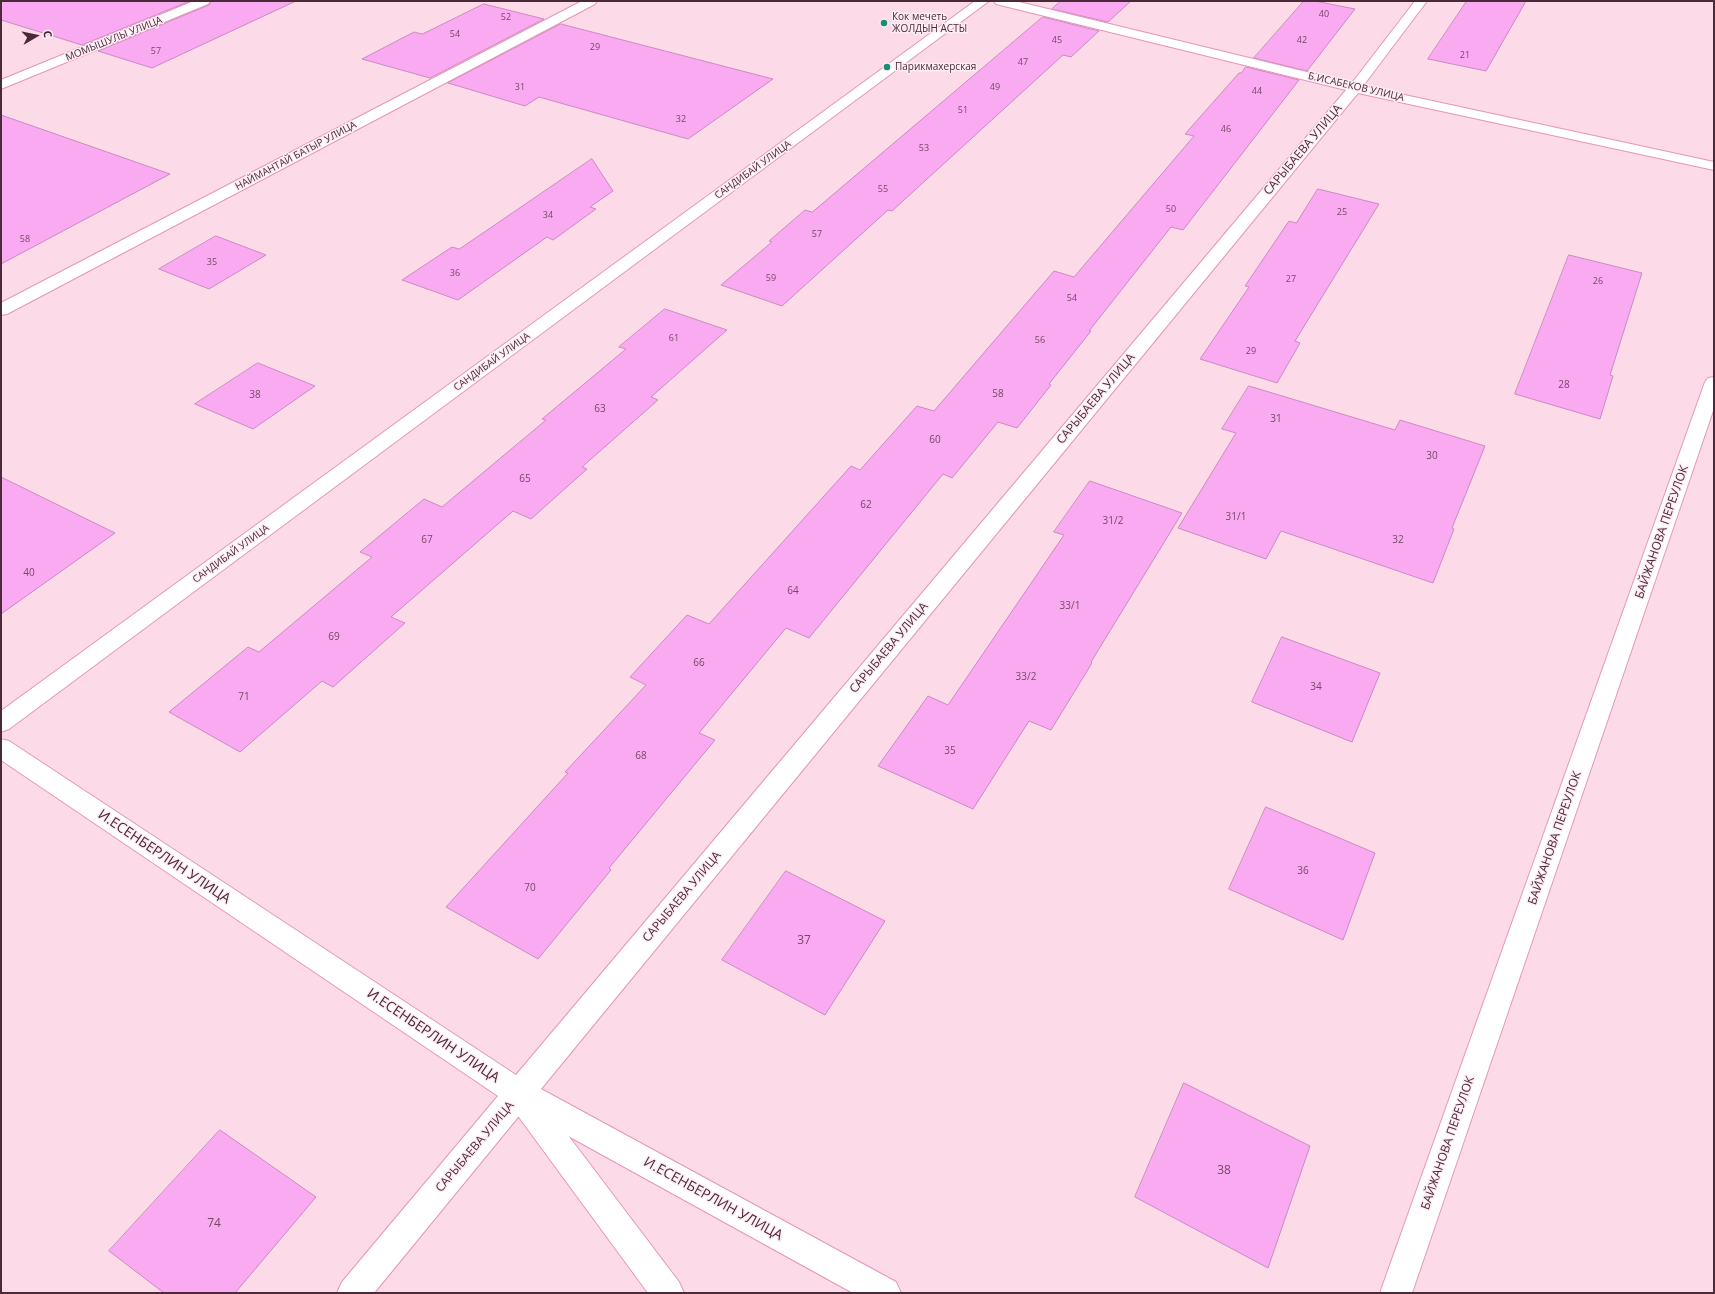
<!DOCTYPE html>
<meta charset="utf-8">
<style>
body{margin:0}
#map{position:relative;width:1715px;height:1294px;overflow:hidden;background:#fddae8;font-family:"Open Sans",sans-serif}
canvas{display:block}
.frame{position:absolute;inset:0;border:2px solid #4a2939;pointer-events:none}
.north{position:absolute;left:16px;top:16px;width:40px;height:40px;-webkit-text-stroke:3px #feecf4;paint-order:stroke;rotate:81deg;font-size:11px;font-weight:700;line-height:16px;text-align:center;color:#4a2939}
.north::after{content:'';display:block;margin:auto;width:14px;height:18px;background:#4a2939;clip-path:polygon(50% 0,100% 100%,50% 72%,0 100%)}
</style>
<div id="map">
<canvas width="1715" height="1294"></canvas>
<div class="frame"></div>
<div class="north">С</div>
</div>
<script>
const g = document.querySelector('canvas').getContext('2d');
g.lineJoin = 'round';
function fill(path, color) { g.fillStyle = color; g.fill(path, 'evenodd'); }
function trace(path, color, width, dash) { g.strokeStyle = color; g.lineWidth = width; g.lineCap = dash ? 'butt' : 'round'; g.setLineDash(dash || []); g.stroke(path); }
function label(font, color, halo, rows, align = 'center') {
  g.font = font + ' "Open Sans",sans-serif'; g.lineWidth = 3; g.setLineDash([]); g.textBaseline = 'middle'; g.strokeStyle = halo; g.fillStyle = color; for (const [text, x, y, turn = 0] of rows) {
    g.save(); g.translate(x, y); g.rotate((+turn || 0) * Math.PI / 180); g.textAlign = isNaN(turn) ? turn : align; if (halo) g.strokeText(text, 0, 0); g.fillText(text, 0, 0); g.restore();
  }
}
const building = new Path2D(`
 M 1,1 L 190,1 L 82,45 L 1,20 Z
 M 211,1 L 296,1 L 152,68 L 98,51 L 209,5 Z
 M 1061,1 L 1131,1 L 1108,22 L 1052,9 Z
 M 1304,1 L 1315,1 L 1355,9 L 1307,71 L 1254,58 Z
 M 1467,1 L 1526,1 L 1486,71 L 1428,59 Z
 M 484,4 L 544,19 L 430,78 L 362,59 L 414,32 L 422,34 Z
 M 1043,17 L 1099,31 L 1071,57 L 1063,55 L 892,211 L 888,210 L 782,306 L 721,285 L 772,242 L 769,241 L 805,210 L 812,212 Z
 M 561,24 L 773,79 L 688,139 L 539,97 L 525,106 L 448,83 Z
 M 1246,67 L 1299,80 L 1183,230 L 1171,227 L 1089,331 L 1091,331 L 1049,384 L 1051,385 L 1017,428 L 998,422 L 952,478 L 943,474 L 809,638 L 786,628 L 699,733 L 715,740 L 609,868 L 611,870 L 538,959 L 446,907 L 568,773 L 565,772 L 646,685 L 630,677 L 687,615 L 709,624 L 851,466 L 860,470 L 917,406 L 934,411 L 1054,271 L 1074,277 L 1194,136 L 1185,134 L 1239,73 L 1241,73 Z
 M 1,115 L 170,174 L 1,264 Z
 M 592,159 L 613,191 L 590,207 L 596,209 L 553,240 L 547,237 L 458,300 L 402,280 L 452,247 L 459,249 Z
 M 1318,189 L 1379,204 L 1295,341 L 1300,343 L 1277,383 L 1200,359 L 1249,287 L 1245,286 L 1289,221 L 1296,223 Z
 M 216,236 L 266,255 L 209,289 L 159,269 Z
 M 1569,255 L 1642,273 L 1610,375 L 1613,376 L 1600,419 L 1515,394 Z
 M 665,309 L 727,330 L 651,397 L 658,400 L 582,467 L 587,469 L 531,519 L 513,511 L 391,617 L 405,623 L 333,687 L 322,681 L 240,752 L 169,712 L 248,647 L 259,652 L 372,557 L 360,552 L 424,499 L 442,507 L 546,420 L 542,419 L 626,349 L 619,347 Z
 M 258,363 L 315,386 L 253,429 L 195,404 Z
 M 1249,386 L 1395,430 L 1400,420 L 1485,446 L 1452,528 L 1454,529 L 1433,583 L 1281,531 L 1266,559 L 1178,528 L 1236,433 L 1222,429 Z
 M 1,477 L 115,533 L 1,614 Z
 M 1090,481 L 1182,513 L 1091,662 L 1092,663 L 1051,730 L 1029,721 L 973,809 L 878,766 L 928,696 L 948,705 L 1064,535 L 1054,532 Z
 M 1282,637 L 1380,673 L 1352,742 L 1252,702 Z
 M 1266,807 L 1375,853 L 1343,940 L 1229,889 Z
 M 786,871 L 885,921 L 825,1015 L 722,960 Z
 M 1184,1083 L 1310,1146 L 1268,1268 L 1135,1197 Z
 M 220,1130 L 316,1197 L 235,1293 L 164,1293 L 109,1251 Z`);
const lane = new Path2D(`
 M 520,1081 L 530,1085 L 679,1282 L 684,1293 L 648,1293 L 510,1105 L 506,1095 L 510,1085 Z`);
const street = new Path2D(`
 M 194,1 L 210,1 L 208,4 L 1,89 L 1,80 Z
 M 582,1 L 597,1 L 595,4 L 7,314 L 1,315 L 1,303 Z
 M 975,1 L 989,1 L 9,729 L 1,732 L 1,711 Z
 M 994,1 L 1015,1 L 1352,83 L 1415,1 L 1427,1 L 1363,86 L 1714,162 L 1714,170 L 1358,93 L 541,1089 L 896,1282 L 901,1293 L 853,1293 L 523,1111 L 374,1293 L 337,1293 L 342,1282 L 498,1096 L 1,760 L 1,739 L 9,741 L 516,1075 L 1346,90 L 996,4 Z
 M 1714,377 L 1714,408 L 1412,1293 L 1380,1293 L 1705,382 L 1708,378 Z`);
const markers = [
 [884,23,4,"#178e72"],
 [887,67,4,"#178e72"]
];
const farNumbernames = [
 ["40",1324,14],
 ["52",506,17],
 ["54",455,34],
 ["45",1057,40],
 ["42",1302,40],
 ["29",595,47],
 ["57",156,51],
 ["21",1465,55],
 ["47",1023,62],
 ["31",520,87],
 ["49",995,87],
 ["44",1257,91],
 ["51",963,110],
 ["32",681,119],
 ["46",1226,129],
 ["53",924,148],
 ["55",883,189],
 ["50",1171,209],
 ["25",1342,212],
 ["34",548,215],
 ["57",817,234],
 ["58",25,239],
 ["35",212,262],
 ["36",455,273],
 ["59",771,278],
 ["27",1291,279],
 ["26",1598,281],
 ["54",1072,298],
 ["61",674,338],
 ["56",1040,340],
 ["29",1251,351]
];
const farPoinames = [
 ["Кок мечеть",892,17],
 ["ЖОЛДЫН АСТЫ",892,29],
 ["Парикмахерская",895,67]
];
const farStreetnames = [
 ["МОМЫШУЛЫ УЛИЦА",114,39,-22],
 ["Б.ИСАБЕКОВ УЛИЦА",1356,87,13],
 ["НАЙМАНТАЙ БАТЫР УЛИЦА",296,156,-28],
 ["САНДИБАЙ УЛИЦА",753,170,-36],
 ["САНДИБАЙ УЛИЦА",492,362,-36],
 ["САНДИБАЙ УЛИЦА",231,554,-36]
];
const numberNames = [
 ["28",1564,385],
 ["58",998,394],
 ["38",255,395],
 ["63",600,409],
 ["31",1276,419],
 ["60",935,440],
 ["30",1432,456],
 ["65",525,479],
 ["62",866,505],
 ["31/1",1236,517],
 ["31/2",1113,521],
 ["67",427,540],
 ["32",1398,540],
 ["40",29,573],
 ["64",793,591],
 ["33/1",1070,606],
 ["69",334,637],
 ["66",699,663],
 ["33/2",1026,677],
 ["34",1316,687],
 ["71",244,697],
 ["35",950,751],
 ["68",641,756],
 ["36",1303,871],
 ["70",530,888]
];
const streetNames = [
 ["САРЫБАЕВА УЛИЦА",1303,150,-50],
 ["САРЫБАЕВА УЛИЦА",1096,399,-50],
 ["БАЙЖАНОВА ПЕРЕУЛОК",1662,532,-71],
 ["САРЫБАЕВА УЛИЦА",889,648,-50],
 ["БАЙЖАНОВА ПЕРЕУЛОК",1555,838,-71],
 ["САРЫБАЕВА УЛИЦА",682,897,-50],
 ["БАЙЖАНОВА ПЕРЕУЛОК",1448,1143,-71],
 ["САРЫБАЕВА УЛИЦА",475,1147,-50]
];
const nearNumbernames = [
 ["37",804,941],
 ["38",1224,1171],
 ["74",214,1224]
];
const nearStreetnames = [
 ["И.ЕСЕНБЕРЛИН УЛИЦА",164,857,34],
 ["И.ЕСЕНБЕРЛИН УЛИЦА",433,1036,34],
 ["И.ЕСЕНБЕРЛИН УЛИЦА",713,1199,29]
];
fill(building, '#faaaf0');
trace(building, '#ca8ac2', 1);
trace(lane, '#e695ba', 2);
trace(street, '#e695ba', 2);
fill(lane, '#fff');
fill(street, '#fff');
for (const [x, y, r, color] of markers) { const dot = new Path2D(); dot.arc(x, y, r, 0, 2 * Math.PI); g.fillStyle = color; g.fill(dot); trace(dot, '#feecf4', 1.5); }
label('9px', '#764967', null, farNumbernames);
label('10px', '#4a2939', '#feecf4', farPoinames, 'left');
label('10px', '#4a2939', '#feecf4', farStreetnames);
label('10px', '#764967', null, numberNames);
label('12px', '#4a2939', '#feecf4', streetNames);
label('12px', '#764967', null, nearNumbernames);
label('14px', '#4a2939', '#feecf4', nearStreetnames);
</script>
